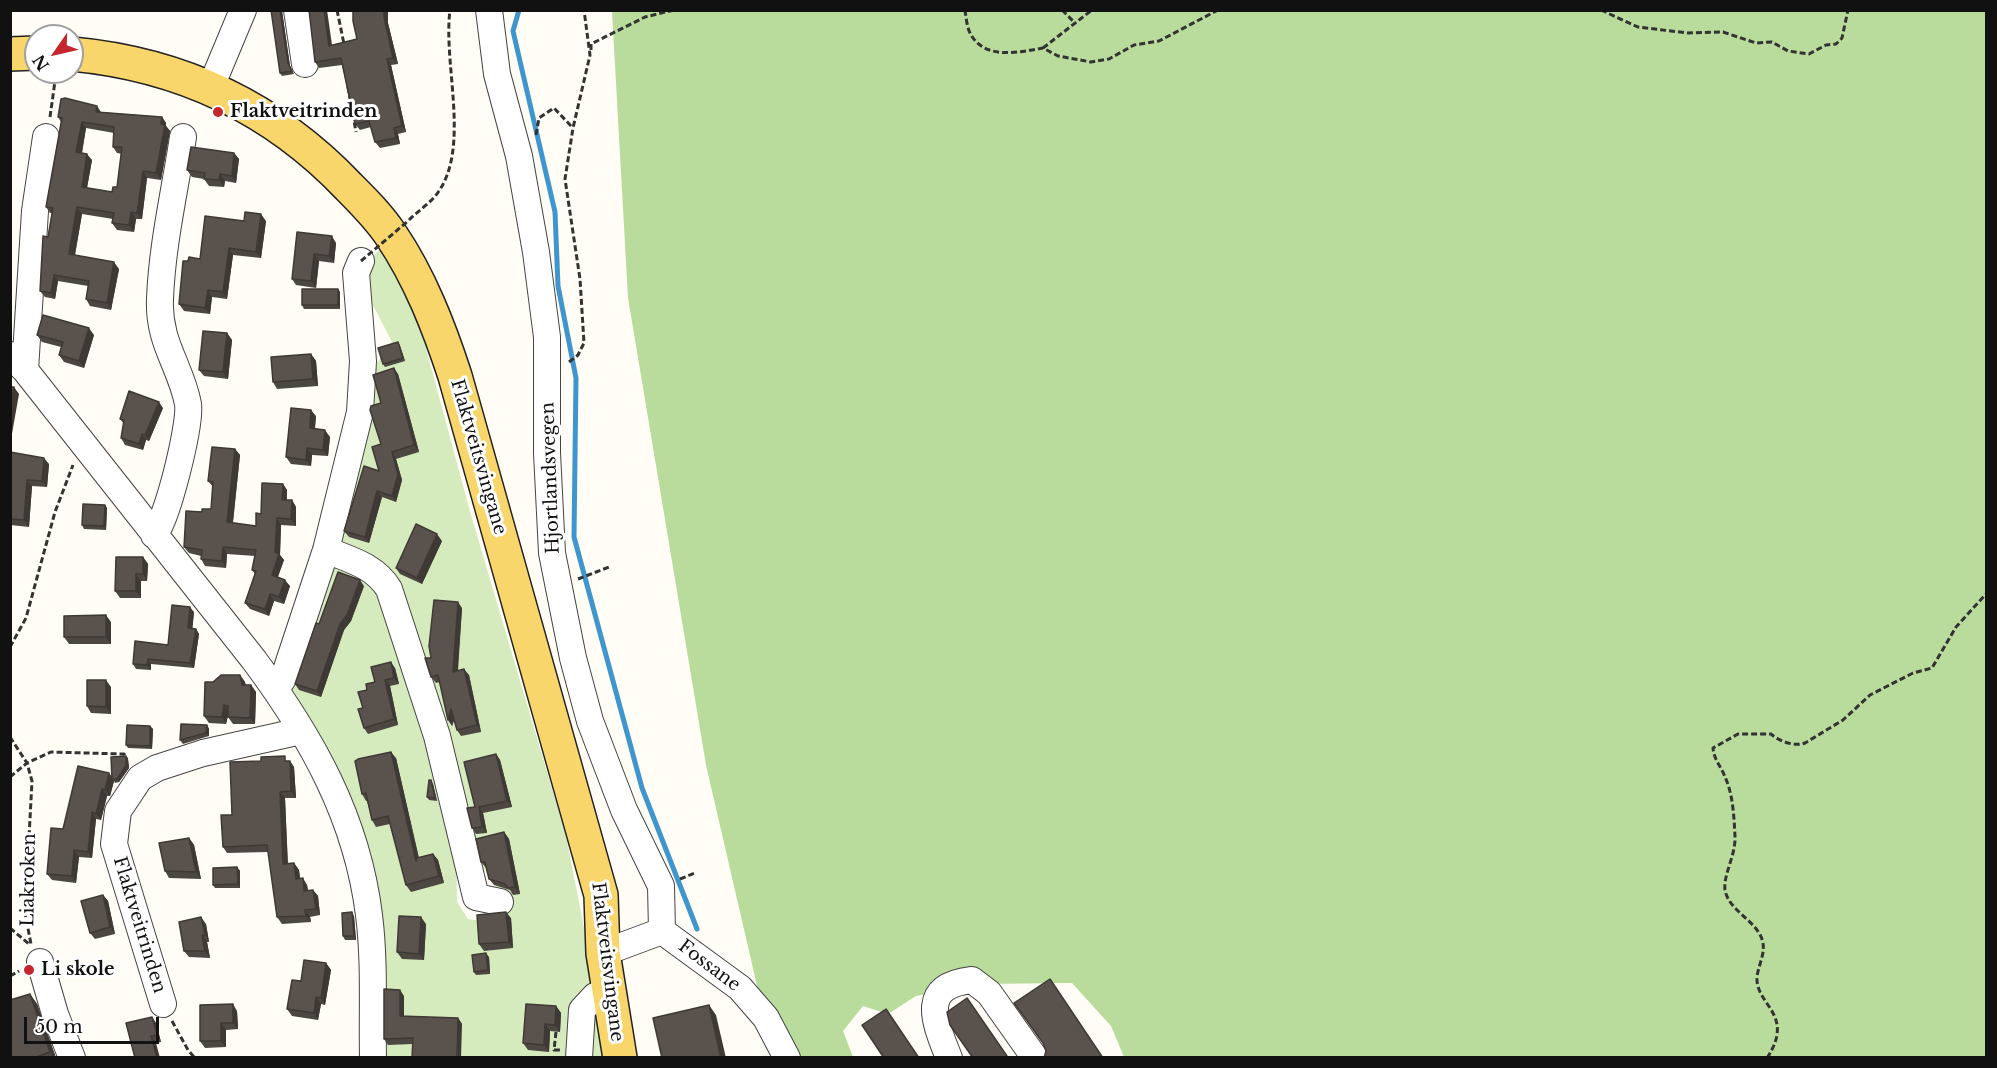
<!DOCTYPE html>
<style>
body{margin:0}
#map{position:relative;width:1997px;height:1068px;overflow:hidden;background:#fffdf5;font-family:"Libre Baskerville",serif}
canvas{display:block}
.frame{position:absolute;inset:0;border:12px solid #111;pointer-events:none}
.north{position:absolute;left:24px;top:24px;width:60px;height:60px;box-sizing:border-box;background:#fff;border:2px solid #a0a0a0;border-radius:50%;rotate:236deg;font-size:16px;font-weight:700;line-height:24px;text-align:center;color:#111}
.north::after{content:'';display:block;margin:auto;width:21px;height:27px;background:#c4262e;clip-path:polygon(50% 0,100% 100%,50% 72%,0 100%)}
.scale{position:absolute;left:24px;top:1017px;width:135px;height:27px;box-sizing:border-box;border:3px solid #111;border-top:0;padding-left:8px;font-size:18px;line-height:21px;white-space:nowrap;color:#111;-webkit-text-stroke:4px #fff;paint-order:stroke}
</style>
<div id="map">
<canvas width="1997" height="1068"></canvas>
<div class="frame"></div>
<div class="north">N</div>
<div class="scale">50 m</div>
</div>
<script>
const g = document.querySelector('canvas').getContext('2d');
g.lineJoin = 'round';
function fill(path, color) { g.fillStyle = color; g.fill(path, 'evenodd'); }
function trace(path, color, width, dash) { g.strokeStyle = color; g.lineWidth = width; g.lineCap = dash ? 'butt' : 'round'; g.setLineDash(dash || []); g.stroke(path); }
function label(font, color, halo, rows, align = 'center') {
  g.font = font + ' "Libre Baskerville",serif'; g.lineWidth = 6; g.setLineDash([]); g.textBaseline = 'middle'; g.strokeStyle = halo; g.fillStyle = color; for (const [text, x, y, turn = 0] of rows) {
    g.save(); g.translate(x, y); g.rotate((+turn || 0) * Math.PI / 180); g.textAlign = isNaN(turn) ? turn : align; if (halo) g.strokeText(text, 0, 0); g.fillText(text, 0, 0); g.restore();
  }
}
const green = new Path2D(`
 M 381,248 L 418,319 L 471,515 L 566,836 L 593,974 L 602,1057 L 385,1057 L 380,899 L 365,842 L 289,691 L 329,568 L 352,565 L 381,583 L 456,832 L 457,902 L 468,919 L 495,923 L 507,901 L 471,852 L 398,588 L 339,542 L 372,369 L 392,342 L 366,292 L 364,266 Z`);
const forest = new Path2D(`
 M 612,11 L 1986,11 L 1986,1057 L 1124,1057 L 1111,1026 L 1072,983 L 976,984 L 916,996 L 888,1014 L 863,1006 L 843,1031 L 853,1057 L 789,1057 L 758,990 L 706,765 L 628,298 Z`);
const stream = new Path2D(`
 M 519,10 L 513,31 L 555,212 L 558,286 L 576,378 L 574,537 L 642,788 L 697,929`);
const path = new Path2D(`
 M 337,10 L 344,44
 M 965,10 C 966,17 967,27 970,33 C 984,61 1020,52 1043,48 L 1058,56 L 1091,62 L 1109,59 L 1134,45 L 1159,41 L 1218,10
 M 1062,10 L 1076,24
 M 1601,10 L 1638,27 L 1688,33 L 1723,32 L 1756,43 L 1772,42 L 1788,51 L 1809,54 L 1826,45 L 1836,44 L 1842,38 L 1848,10
 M 1043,48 L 1092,10
 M 591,50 L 591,44 L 645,17 L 674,10
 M 348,87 L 356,132
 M 50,117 L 56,74
 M 536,135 L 539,118 L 554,108 L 573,128
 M 409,220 C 418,211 432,202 439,191 C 470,145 443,64 450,10
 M 569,362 L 578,355 L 584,343 L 580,279 L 565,179 L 573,128 L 590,55 L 584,10
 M 578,579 L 609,567
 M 10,647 L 26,618 L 55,512 L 73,465
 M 10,737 L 27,763 L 32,781 L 25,913 L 31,944
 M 10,777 L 27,763 L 51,752 L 124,754 L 127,759
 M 680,879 L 695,873
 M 10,928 L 29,944
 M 10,976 L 19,971
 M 172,1021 L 188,1050 L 195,1058
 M 556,1032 L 554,1050 L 560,1050
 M 1767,1058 C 1796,1014 1755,1005 1757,977 C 1759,961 1769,949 1759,933 C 1750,918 1728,908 1725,890 C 1723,875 1736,855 1735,836 C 1734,817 1733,794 1725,777 C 1721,766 1714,760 1713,748 L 1738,734 L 1771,734 C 1779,741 1794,747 1805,743 L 1843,720 L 1870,695 L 1913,673 L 1932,668 L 1956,627 L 1986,594`);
const minor = new Path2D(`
 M 297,10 L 305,64
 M 489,10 L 497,74 L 519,156 L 536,252 L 547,337 L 547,453 L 552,553 L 573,658 L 590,721 L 624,810 L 661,886 L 662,931
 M 210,89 L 243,10
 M 10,355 L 25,370 L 254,660 C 312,738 357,818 369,915 C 375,962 372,1011 373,1058
 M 25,370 L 35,211 L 46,137
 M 154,535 C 167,521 191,424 188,404 C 181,366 158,343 160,299 C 162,245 175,190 183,137
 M 326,550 C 351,560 375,566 389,589 L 437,736 L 476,897 L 500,902
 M 276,689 L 284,677 L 326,550 L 360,412 L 363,361 L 356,273 L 361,261
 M 662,931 L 740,988 L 766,1018 L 787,1058
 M 603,953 L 662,931
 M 40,962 L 55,1014 L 72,1058
 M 163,1004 L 114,844 L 118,811 L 140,778 L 157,768 L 203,753 L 301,731
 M 579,1058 L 582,1010 L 595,996
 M 949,1058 C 935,1022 918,986 972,980 L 989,993 L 1035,1058`);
const major = new Path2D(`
 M 10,54 L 36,53
 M 72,54 C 180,64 274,108 349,187 C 364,202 379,217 391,235 C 420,278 439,327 455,376 L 601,895 L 603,953 L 620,1058`);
const pathBridge = new Path2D(`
 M 361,261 L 408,221`);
const wall = new Path2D(`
 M 353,10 L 388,10 L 388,23 L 398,64 L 391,65 L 406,132 L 398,134 L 400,144 L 380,148 L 375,142 L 371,127 L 360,130 L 355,124 L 342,65 L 319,68 L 315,62 L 332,45 L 357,39 Z
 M 282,12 L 290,66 L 294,74 L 282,76 L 280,73 Z
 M 101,112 L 162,117 L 166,123 L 166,126 L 170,131 L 161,180 L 147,178 L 142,219 L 136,219 L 134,232 L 117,230 L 112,223 L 113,219 L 82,214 L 75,255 L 119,269 L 111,310 L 90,306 L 86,299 L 88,286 L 58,281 L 55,299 L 45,297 L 40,291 L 52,213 L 50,213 L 46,207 L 61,122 L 58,117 ZM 86,128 L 114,133 L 113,147 L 117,153 L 122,154 L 117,187 L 112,192 L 87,188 L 92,160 L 82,153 Z
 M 234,153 L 239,159 L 236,183 L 225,181 L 224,187 L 209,186 L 204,179 L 192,177 L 187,170 Z
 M 244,221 L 266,221 L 261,258 L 233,255 L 227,299 L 212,297 L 210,314 L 184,311 L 179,304 L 188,261 L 200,259 Z
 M 297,232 L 336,243 L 334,263 L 319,261 L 316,288 L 296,285 L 292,279 Z
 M 338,289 L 340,292 L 340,309 L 304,309 L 302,305 Z
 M 227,333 L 232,340 L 228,379 L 204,376 L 199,370 Z
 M 37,335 L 94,335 L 84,368 L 64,362 L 59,355 L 61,347 L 42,342 Z
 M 398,342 L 400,346 L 405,361 L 385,367 L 383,364 Z
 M 311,354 L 316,361 L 318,386 L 277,389 L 273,382 Z
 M 398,374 L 419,452 L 396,459 L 402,480 L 396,502 L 382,497 L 369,543 L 349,537 L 344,531 L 379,471 L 381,444 L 381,403 Z
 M 163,408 L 149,441 L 146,440 L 143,450 L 125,445 L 121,438 L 124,424 L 120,419 Z
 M 316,416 L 315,429 L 330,437 L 328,456 L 312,455 L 311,466 L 291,464 L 286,457 Z
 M 235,449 L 240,455 L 233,523 L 256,526 L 261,514 L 283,484 L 287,490 L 287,500 L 292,500 L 296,507 L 296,526 L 281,525 L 280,555 L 284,560 L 278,577 L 290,586 L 284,604 L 274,601 L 269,616 L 250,609 L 245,603 L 255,574 L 252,570 L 255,556 L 227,554 L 226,568 L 205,566 L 201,559 L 201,556 L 189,553 L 184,547 L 202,512 L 211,509 L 213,487 L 208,481 Z
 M 10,452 L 49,464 L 47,487 L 32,486 L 29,527 L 10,525 Z
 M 105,505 L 107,508 L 106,530 L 84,529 L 82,525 Z
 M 442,541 L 422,584 L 400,574 L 396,568 Z
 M 143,557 L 148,564 L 147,581 L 141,581 L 141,598 L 120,598 L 115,591 Z
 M 364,586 L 351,621 L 344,630 L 321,697 L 299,690 L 295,684 L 319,624 Z
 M 462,608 L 458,671 L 469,675 L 481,732 L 461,736 L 457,730 L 454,720 L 452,726 L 440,682 L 436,683 L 431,677 L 431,658 Z
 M 194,612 L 192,629 L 196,629 L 199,634 L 194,668 L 151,664 L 151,670 L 136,669 L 133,664 L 168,645 Z
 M 111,622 L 111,644 L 69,644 L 64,637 Z
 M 395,668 L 399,684 L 390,686 L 398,725 L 368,734 L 364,728 L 363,708 L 375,682 Z
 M 240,675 L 245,682 L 246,685 L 251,685 L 256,692 L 255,724 L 233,724 L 228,717 L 228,715 L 226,724 L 209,723 L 204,716 L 213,682 Z
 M 111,687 L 111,714 L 91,713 L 87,706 Z
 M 207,725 L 209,729 L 209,736 L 183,744 L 180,740 Z
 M 150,726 L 153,729 L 152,749 L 128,748 L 126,745 Z
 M 496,754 L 500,760 L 512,807 L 483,813 L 487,833 L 476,834 L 472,828 L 475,807 Z
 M 126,756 L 128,759 L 129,768 L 119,782 L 115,783 L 114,781 L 110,796 L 107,796 L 101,820 L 96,819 L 92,858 L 79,857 L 76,883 L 52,880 L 47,874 L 63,829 L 109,773 L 112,777 Z
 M 396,758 L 419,858 L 433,854 L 438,860 L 444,883 L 411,892 L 406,885 L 390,824 L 376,827 L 372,820 L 367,801 L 366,801 L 362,794 Z
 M 290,761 L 294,767 L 296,798 L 285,798 L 288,864 L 294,863 L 299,870 L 300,878 L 307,885 L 308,890 L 313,890 L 318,896 L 320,915 L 310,917 L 311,922 L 282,924 L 277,917 L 268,852 L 227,853 L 223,847 L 232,815 Z
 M 433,784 L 437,801 L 429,800 L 427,797 Z
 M 504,832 L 509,839 L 520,894 L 513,895 L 510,890 L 494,885 L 489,879 L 487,869 L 481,862 Z
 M 189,838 L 194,845 L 201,879 L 169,878 L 165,871 Z
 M 237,867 L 240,871 L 240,888 L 215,888 L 213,885 Z
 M 103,895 L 108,901 L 115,934 L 95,939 L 90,933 Z
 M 354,916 L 356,940 L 345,940 L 343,936 Z
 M 511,918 L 513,948 L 484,951 L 479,944 Z
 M 206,924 L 209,942 L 207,942 L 210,958 L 189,957 L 184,951 Z
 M 426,924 L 424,960 L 402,959 L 397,952 Z
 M 489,957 L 490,974 L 476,975 L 474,972 Z
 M 326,963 L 331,970 L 325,1005 L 321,1004 L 318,1020 L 292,1016 L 287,1009 L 301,981 Z
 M 30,994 L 37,1004 L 56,1058 L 10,1058 L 10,996 L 13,1000 Z
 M 404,996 L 404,1016 L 458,1018 L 462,1024 L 413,1044 L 388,1045 L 384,1039 Z
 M 200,1005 L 237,1011 L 238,1029 L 226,1030 L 226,1047 L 205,1048 L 200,1041 Z
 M 556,1006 L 561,1013 L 560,1032 L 550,1031 L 549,1052 L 528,1050 L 523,1043 Z
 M 152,1017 L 156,1023 L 161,1042 L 156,1043 L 135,1058 Z`);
const shadedWall = new Path2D(`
 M 280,10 L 282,10 L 290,66 L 294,74 L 288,63 Z
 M 324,10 L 327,10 L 333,52 L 329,46 Z
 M 384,10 L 388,10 L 388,23 L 398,64 L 393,58 L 384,17 Z
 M 387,59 L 391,65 L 406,132 L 402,126 Z
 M 97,106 L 101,112 L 96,112 Z
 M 162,117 L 166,123 L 166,126 L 170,131 L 161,180 L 156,173 Z
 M 10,122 L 12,124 L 10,134 Z
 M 82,122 L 86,128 L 81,158 L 76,152 Z
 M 394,128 L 398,134 L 400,144 L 396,138 Z
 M 234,153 L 239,159 L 236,183 L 232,176 Z
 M 87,154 L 92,160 L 86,193 L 82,187 Z
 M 143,171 L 147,178 L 142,219 L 137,213 Z
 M 220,174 L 225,181 L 224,187 L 219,180 Z
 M 77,207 L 82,214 L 74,260 L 69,254 Z
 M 131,212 L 136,219 L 134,232 L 129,225 Z
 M 261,214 L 266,221 L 261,258 L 256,252 Z
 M 332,236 L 336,243 L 334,263 L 329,256 Z
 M 229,248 L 233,255 L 227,299 L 223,292 Z
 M 314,254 L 319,261 L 316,288 L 311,281 Z
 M 114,262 L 119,269 L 111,310 L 107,303 Z
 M 54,275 L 58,281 L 55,299 L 51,293 Z
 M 338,289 L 340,292 L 340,309 L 338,305 Z
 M 208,290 L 212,297 L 210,314 L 205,308 Z
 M 89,328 L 94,335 L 84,368 L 79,361 Z
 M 227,333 L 232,340 L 228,379 L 223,372 Z
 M 398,342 L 400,346 L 405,361 L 403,358 Z
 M 311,354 L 316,361 L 318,386 L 313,379 Z
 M 394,368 L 398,374 L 419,452 L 414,445 Z
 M 14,387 L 19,394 L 10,445 L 10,409 Z
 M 159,402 L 163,408 L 149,441 L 145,435 Z
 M 311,410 L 316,416 L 314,435 L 310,428 Z
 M 325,430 L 330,437 L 328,456 L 323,450 Z
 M 142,434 L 146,440 L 143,450 L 139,444 Z
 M 307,448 L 312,455 L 311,466 L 306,460 Z
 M 235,449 L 240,455 L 232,529 L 227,522 Z
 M 392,452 L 396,459 L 402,480 L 396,502 L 392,496 Z
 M 44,458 L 49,464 L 47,487 L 42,481 Z
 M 27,480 L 32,486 L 29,527 L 24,520 Z
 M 283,484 L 287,490 L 286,507 L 282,500 Z
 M 377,491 L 382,497 L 369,543 L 365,537 Z
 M 292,500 L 296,507 L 296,526 L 291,519 Z
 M 105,505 L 107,508 L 106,530 L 104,526 Z
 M 277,518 L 281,525 L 280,555 L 284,560 L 276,581 L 272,575 L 275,552 Z
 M 437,534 L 442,541 L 422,584 L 417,578 Z
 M 223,547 L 227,554 L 226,568 L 222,561 Z
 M 143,557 L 148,564 L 147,581 L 143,574 Z
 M 136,574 L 141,581 L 141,598 L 136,591 Z
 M 285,580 L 290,586 L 284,604 L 279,597 Z
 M 360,580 L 364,586 L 351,621 L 344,630 L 321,697 L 317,691 L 340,624 Z
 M 270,594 L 274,601 L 269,616 L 265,609 Z
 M 458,602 L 462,608 L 457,678 L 453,672 Z
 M 190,607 L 194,612 L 192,634 L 188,628 Z
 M 106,615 L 111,622 L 111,644 L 106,637 Z
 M 196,629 L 199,634 L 194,668 L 190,663 Z
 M 148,659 L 151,664 L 151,670 L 147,665 Z
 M 391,662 L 395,668 L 399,684 L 394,678 Z
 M 464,669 L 469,675 L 481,732 L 477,725 Z
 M 240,675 L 245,682 L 246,692 L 242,685 Z
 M 106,680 L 111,687 L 111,714 L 106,707 Z
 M 385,680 L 390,686 L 398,725 L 394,719 Z
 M 251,685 L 256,692 L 255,724 L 250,718 Z
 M 224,705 L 229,712 L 226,724 L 222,717 Z
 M 451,709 L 456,715 L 452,726 L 448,720 Z
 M 207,725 L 209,729 L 209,736 L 206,733 Z
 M 150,726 L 153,729 L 152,749 L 150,746 Z
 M 391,752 L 396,758 L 421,868 L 416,861 Z
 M 496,754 L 500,760 L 512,807 L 507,801 Z
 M 126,756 L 128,759 L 129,768 L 119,782 L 117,779 Z
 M 290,761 L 294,767 L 296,798 L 291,791 Z
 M 109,773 L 113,779 L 112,779 L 114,781 L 110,796 L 105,790 Z
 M 431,780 L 433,784 L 437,801 L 435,798 Z
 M 102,789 L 107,796 L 101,820 L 96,814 Z
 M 280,792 L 285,798 L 288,871 L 283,864 Z
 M 479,807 L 483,813 L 487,833 L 482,827 Z
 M 92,812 L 96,819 L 92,858 L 88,852 Z
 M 504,832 L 509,839 L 520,894 L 515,887 Z
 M 189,838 L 194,845 L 201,879 L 196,872 Z
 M 74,850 L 79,857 L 76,883 L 72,876 Z
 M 433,854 L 438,860 L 444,883 L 439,876 Z
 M 294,863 L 299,870 L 301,886 L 296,879 Z
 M 237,867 L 240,871 L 240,888 L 238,884 Z
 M 303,878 L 307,885 L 309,898 L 304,891 Z
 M 313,890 L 318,896 L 320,915 L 316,909 Z
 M 103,895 L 108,901 L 115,934 L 110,927 Z
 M 305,910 L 310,917 L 311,922 L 306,916 Z
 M 352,912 L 354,916 L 356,940 L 354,936 Z
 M 506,912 L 511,918 L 513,948 L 509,942 Z
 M 201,917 L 206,924 L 209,942 L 205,935 Z
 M 421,917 L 426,924 L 424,960 L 419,954 Z
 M 202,935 L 207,942 L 210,958 L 205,951 Z
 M 486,953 L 489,957 L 490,974 L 488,970 Z
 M 326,963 L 331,970 L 325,1005 L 321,998 Z
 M 400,990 L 404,996 L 404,1022 L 400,1016 Z
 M 30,994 L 37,1004 L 56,1058 L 54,1058 L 50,1052 Z
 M 316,997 L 321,1004 L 318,1020 L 314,1013 Z
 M 233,1004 L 237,1011 L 238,1029 L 233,1023 Z
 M 709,1005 L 716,1015 L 726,1058 L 721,1058 Z
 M 556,1006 L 561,1013 L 560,1032 L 555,1025 Z
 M 152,1017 L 156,1023 L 161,1042 L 157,1035 Z
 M 458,1018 L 462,1024 L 461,1058 L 457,1058 Z
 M 221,1023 L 226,1030 L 226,1047 L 221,1041 Z
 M 545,1024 L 550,1031 L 549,1052 L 544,1045 Z
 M 151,1036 L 156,1043 L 160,1058 L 157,1058 Z`);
const building = new Path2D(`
 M 271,10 L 280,10 L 288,63 L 292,71 L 280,73 Z
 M 309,10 L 324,10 L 329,46 L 357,39 L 353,21 L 353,10 L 384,10 L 384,17 L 393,58 L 387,59 L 402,126 L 394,128 L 396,138 L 375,142 L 369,121 L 355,124 L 341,58 L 315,62 Z
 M 65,98 L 97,106 L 96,112 L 162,117 L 161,124 L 165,125 L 156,173 L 143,171 L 137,213 L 131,212 L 129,225 L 112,223 L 114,213 L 77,207 L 69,254 L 114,262 L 107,303 L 86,299 L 89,281 L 54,275 L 51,293 L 40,291 L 43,236 L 48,237 L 53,208 L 46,207 L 62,118 L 58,117 L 61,99 ZM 82,122 L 114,127 L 113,147 L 122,147 L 117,187 L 113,187 L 112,192 L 82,187 L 87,154 L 76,152 Z
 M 191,147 L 234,153 L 232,176 L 220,174 L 219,180 L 204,179 L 205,173 L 187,170 Z
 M 245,212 L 261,214 L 256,252 L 229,248 L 223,292 L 208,290 L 205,308 L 179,304 L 183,261 L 188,261 L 189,257 L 200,259 L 205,216 L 244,221 Z
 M 297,232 L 332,236 L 329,256 L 314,254 L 311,281 L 292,279 Z
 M 302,289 L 338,289 L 338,305 L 302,305 Z
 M 43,315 L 89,328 L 79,361 L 59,355 L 63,342 L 37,335 Z
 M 203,331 L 227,333 L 223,372 L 199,370 Z
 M 398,342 L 403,358 L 383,364 L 378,348 Z
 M 311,354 L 313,379 L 273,382 L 271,357 Z
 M 394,368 L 414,445 L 392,452 L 398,474 L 392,496 L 377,491 L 365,537 L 344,531 L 364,466 L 379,471 L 372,447 L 381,444 L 370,410 L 371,406 L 381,403 L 373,375 Z
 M 10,387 L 14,387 L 10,409 Z
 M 129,391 L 159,402 L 145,435 L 142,434 L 139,444 L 121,438 L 124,420 L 120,419 Z
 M 291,408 L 311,410 L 310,428 L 325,430 L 323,450 L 307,448 L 306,460 L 286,457 Z
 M 212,447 L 235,449 L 227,522 L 256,526 L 256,513 L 261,514 L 262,483 L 283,484 L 282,500 L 292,500 L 291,519 L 277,518 L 275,552 L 279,554 L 272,575 L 285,580 L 279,597 L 270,594 L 265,609 L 245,603 L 256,571 L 252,570 L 256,550 L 223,547 L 222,561 L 201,559 L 202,550 L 184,547 L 186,511 L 202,512 L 202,509 L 211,509 L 213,482 L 208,481 Z
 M 10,452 L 44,458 L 42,481 L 27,480 L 24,520 L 10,519 Z
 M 83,504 L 105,505 L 104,526 L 82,525 Z
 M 416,524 L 437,534 L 417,578 L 396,568 Z
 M 116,557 L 143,557 L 143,574 L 136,574 L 136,591 L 115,591 Z
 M 338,572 L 360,580 L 347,615 L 340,624 L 317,691 L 295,684 L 316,623 L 319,624 Z
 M 434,600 L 458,602 L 453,672 L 464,669 L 477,725 L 457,730 L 451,709 L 448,720 L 438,675 L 431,677 L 425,658 L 431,658 L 429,646 Z
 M 172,605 L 190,607 L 188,628 L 196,629 L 190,663 L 148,659 L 147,665 L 133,664 L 135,641 L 168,645 Z
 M 106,615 L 106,637 L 64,637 L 64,616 Z
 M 391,662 L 394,678 L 385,680 L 394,719 L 364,728 L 358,709 L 363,708 L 358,692 L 367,690 L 366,684 L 375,682 L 371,667 Z
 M 221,675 L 240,675 L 242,685 L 251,685 L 250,718 L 228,717 L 228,706 L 224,705 L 222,717 L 204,716 L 205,682 L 213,682 Z
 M 87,680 L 106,680 L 106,707 L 87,706 Z
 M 181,724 L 207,725 L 206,733 L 180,740 Z
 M 127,725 L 150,726 L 150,746 L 126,745 Z
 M 391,752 L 416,861 L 417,858 L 433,854 L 439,876 L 406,885 L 388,816 L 372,820 L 366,793 L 362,794 L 355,761 L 358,759 Z
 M 496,754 L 507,801 L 479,807 L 482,827 L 472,828 L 467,808 L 475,807 L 464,762 Z
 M 126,756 L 126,765 L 117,779 L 112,779 L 111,757 Z
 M 285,756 L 285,761 L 290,761 L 291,791 L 280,792 L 283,864 L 294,863 L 296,879 L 303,878 L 304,891 L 313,890 L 316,909 L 305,910 L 306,916 L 277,917 L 267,845 L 223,847 L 221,815 L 232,815 L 230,762 L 261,761 L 261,757 Z
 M 78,766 L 109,773 L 105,790 L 102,789 L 96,814 L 92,812 L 88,852 L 74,850 L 72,876 L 47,874 L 51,828 L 63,829 Z
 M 429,780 L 431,780 L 435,798 L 427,797 Z
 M 504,832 L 515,887 L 508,888 L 505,884 L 489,879 L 485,862 L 481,862 L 476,839 Z
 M 189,838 L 196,872 L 165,871 L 159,843 Z
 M 237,867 L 238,884 L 213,885 L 213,868 Z
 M 103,895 L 110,927 L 90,933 L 81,901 Z
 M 352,912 L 354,936 L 343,936 L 342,913 Z
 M 506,912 L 509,942 L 479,944 L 477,915 Z
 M 399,916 L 421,917 L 419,954 L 397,952 Z
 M 201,917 L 205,935 L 202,935 L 205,951 L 184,951 L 179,922 Z
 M 486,953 L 488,970 L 474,972 L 472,955 Z
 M 304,960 L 326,963 L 321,998 L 316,997 L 314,1013 L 287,1009 L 292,980 L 301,981 Z
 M 1050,979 L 1103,1058 L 1044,1058 L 1046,1051 L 1043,1043 L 1014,1003 Z
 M 384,989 L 400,990 L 400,1016 L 458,1018 L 457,1058 L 412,1058 L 413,1038 L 384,1039 Z
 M 30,994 L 50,1052 L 33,1058 L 10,1058 L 10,1000 Z
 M 967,998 L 1007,1056 L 1005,1058 L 973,1058 L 950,1025 L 947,1012 Z
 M 233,1004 L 233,1023 L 221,1023 L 221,1041 L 200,1041 L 200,1005 Z
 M 526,1004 L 556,1006 L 555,1025 L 545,1024 L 544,1045 L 523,1043 Z
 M 709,1005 L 721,1058 L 662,1058 L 653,1018 Z
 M 886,1009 L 919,1058 L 884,1058 L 862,1025 Z
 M 152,1017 L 157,1035 L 151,1036 L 157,1058 L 135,1058 L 126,1023 Z`);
const markers = [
 [218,112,6,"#c4262e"],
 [29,970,6,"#c4262e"]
];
const poiNames = [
 ["Flaktveitrinden",230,112],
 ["Li skole",41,970]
];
const streetNames = [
 ["Flaktveitsvingane",478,457,74],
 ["Hjortlandsvegen",551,478,-92],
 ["Liakroken",29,880,-89],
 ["Flaktveitrinden",139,925,73],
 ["Flaktveitsvingane",607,962,83],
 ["Fossane",709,966,37]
];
fill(green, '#d5ebbd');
fill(forest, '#b9dc9c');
trace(stream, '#3f96cf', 5);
trace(minor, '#444', 28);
trace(major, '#222', 36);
trace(path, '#333', 3, [6, 3]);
trace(minor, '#fff', 26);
trace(major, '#f9d66b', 33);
trace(pathBridge, '#333', 3, [6, 3]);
fill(wall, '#4d4742');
fill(shadedWall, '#3f3936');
fill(building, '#5a524d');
trace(building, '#3f3936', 1.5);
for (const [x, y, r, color] of markers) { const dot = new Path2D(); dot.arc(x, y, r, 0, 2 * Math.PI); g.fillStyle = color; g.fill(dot); trace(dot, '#fff', 2); }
label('bold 18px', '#111', '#fff', poiNames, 'left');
label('18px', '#111', '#fff', streetNames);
</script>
